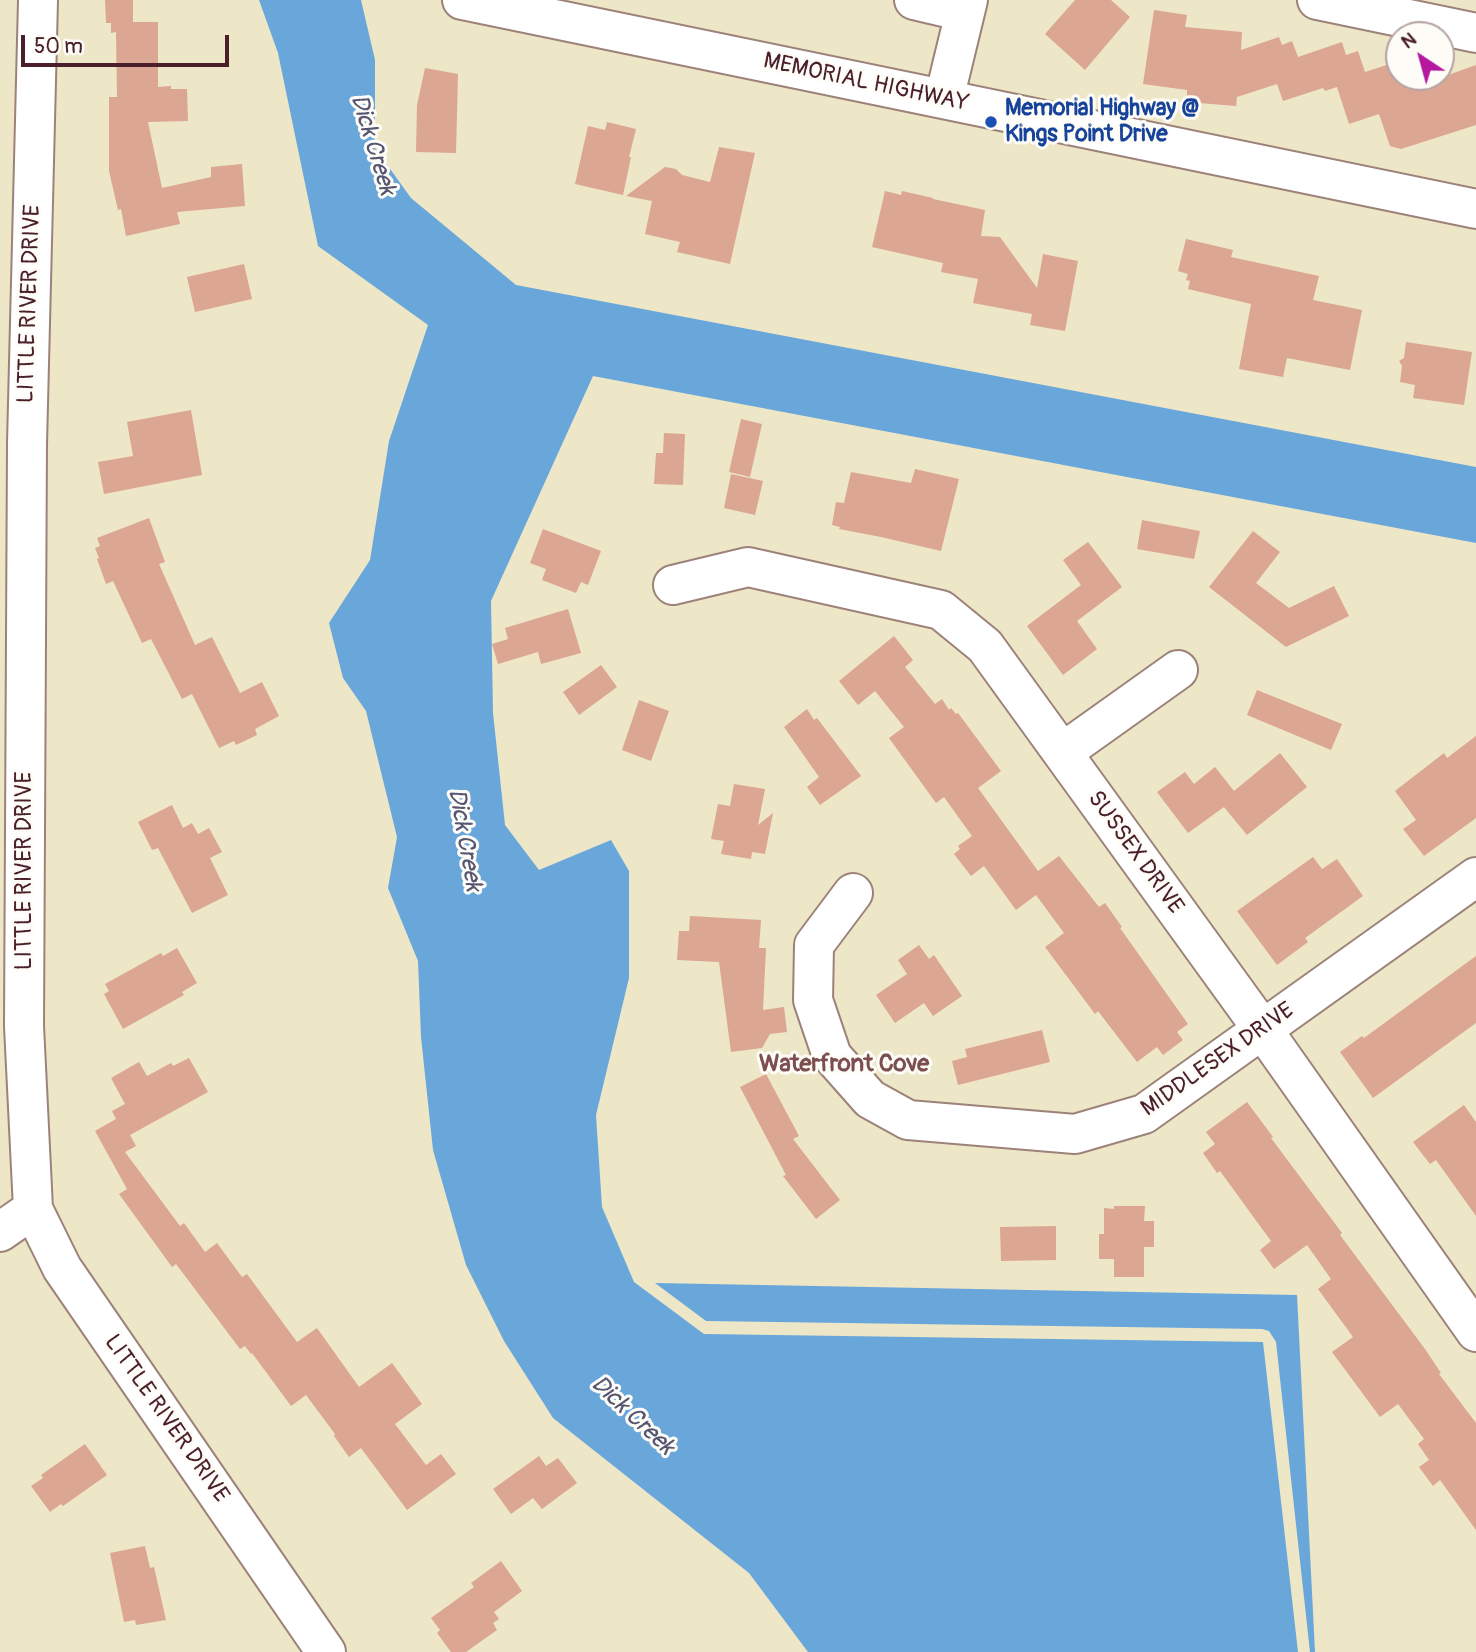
<!DOCTYPE html>
<style>
body{margin:0}
#map{position:relative;width:1476px;height:1652px;overflow:hidden;background:#ede6c7;font-family:Pangolin,sans-serif}
canvas{display:block}
.north{position:absolute;left:1385px;top:21px;width:70px;height:70px;box-sizing:border-box;background:#fdfcf7;border:2px solid #b5a4a5;border-radius:50%;rotate:324deg;font-size:19px;font-weight:700;line-height:28px;text-align:center;color:#4a1f2b}
.north::after{content:'';display:block;margin:auto;width:24px;height:32px;background:#b5179e;clip-path:polygon(50% 0,100% 100%,50% 72%,0 100%)}
.scale{position:absolute;left:21px;top:35px;width:208px;height:32px;box-sizing:border-box;border:4px solid #4a1f2b;border-top:0;padding-left:9px;font-size:21px;line-height:24px;white-space:nowrap;color:#4a1f2b;-webkit-text-stroke:5px #fdfcf7;paint-order:stroke}
</style>
<div id="map">
<canvas width="1476" height="1652"></canvas>
<div class="north">N</div>
<div class="scale">50 m</div>
</div>
<script>
const g = document.querySelector('canvas').getContext('2d');
g.lineJoin = 'round';
function fill(path, color) { g.fillStyle = color; g.fill(path, 'evenodd'); }
function trace(path, color, width, dash) { g.strokeStyle = color; g.lineWidth = width; g.lineCap = dash ? 'butt' : 'round'; g.setLineDash(dash || []); g.stroke(path); }
function label(font, color, halo, rows, align = 'center') {
  g.font = font + ' Pangolin,sans-serif'; g.lineWidth = 6; g.setLineDash([]); g.textBaseline = 'middle'; g.strokeStyle = halo; g.fillStyle = color; for (const [text, x, y, turn = 0] of rows) {
    g.save(); g.translate(x, y); g.rotate((+turn || 0) * Math.PI / 180); g.textAlign = isNaN(turn) ? turn : align; if (halo) g.strokeText(text, 0, 0); g.fillText(text, 0, 0); g.restore();
  }
}
const water = new Path2D(`
 M 259,0 L 361,0 L 375,60 L 375,148 L 411,198 L 516,285 L 1476,467 L 1476,543 L 593,376 L 491,601 L 493,713 L 505,825 L 539,870 L 611,840 L 629,871 L 629,978 L 596,1115 L 602,1207 L 634,1282 L 704,1334 L 1263,1342 L 1298,1652 L 808,1652 L 749,1573 L 553,1418 L 504,1341 L 466,1265 L 433,1150 L 421,1037 L 418,961 L 388,888 L 397,837 L 366,711 L 343,678 L 329,623 L 370,560 L 389,441 L 428,325 L 318,246 L 278,53 Z
 M 655,1283 L 1297,1295 L 1315,1652 L 1310,1652 L 1276,1342 L 1269,1331 L 1262,1329 L 706,1321 Z`);
const building = new Path2D(`
 M 105,0 L 133,0 L 133,22 L 158,22 L 158,87 L 171,86 L 171,89 L 187,89 L 188,121 L 148,122 L 162,188 L 211,177 L 211,167 L 242,164 L 245,206 L 177,212 L 180,224 L 126,236 L 121,209 L 118,210 L 109,171 L 109,97 L 117,97 L 116,32 L 111,33 L 111,23 L 106,23 Z
 M 1075,0 L 1111,0 L 1130,17 L 1085,70 L 1045,34 Z
 M 1154,10 L 1187,15 L 1185,27 L 1242,32 L 1241,50 L 1279,37 L 1282,45 L 1292,41 L 1298,57 L 1342,42 L 1346,55 L 1358,51 L 1365,72 L 1399,61 L 1399,77 L 1421,77 L 1423,84 L 1476,65 L 1476,125 L 1401,149 L 1390,146 L 1379,114 L 1349,124 L 1337,87 L 1325,91 L 1323,88 L 1283,101 L 1277,84 L 1237,97 L 1236,106 L 1187,102 L 1187,90 L 1143,84 Z
 M 425,68 L 458,74 L 456,153 L 416,152 L 417,105 Z
 M 607,122 L 636,129 L 629,157 L 631,157 L 623,195 L 575,184 L 588,126 L 605,130 Z
 M 719,147 L 755,153 L 730,264 L 677,252 L 680,242 L 645,234 L 652,201 L 626,196 L 665,167 L 676,169 L 682,175 L 710,182 Z
 M 885,191 L 901,195 L 902,191 L 933,198 L 933,199 L 985,210 L 981,236 L 1000,237 L 1037,288 L 1043,254 L 1078,261 L 1065,331 L 1030,325 L 1032,314 L 973,303 L 978,279 L 941,272 L 943,263 L 872,247 Z
 M 1186,239 L 1233,250 L 1231,257 L 1319,276 L 1313,300 L 1362,310 L 1350,370 L 1287,358 L 1283,377 L 1239,369 L 1251,304 L 1188,289 L 1190,281 L 1186,280 L 1188,274 L 1178,271 Z
 M 244,264 L 252,299 L 195,312 L 187,277 Z
 M 1406,342 L 1472,352 L 1464,405 L 1413,398 L 1415,385 L 1400,382 L 1402,366 L 1399,361 L 1404,358 Z
 M 191,410 L 202,475 L 104,494 L 98,462 L 133,456 L 127,422 Z
 M 741,419 L 762,424 L 750,477 L 729,472 Z
 M 664,433 L 685,434 L 683,485 L 654,484 L 656,453 L 663,453 Z
 M 915,469 L 959,479 L 941,551 L 881,537 L 839,529 L 840,527 L 832,525 L 836,502 L 844,503 L 851,472 L 911,483 Z
 M 731,474 L 763,481 L 755,515 L 724,508 Z
 M 149,518 L 165,562 L 159,564 L 195,645 L 212,637 L 240,693 L 262,682 L 279,716 L 255,729 L 257,735 L 236,745 L 234,741 L 219,748 L 192,694 L 182,699 L 151,639 L 142,643 L 113,581 L 106,584 L 97,559 L 99,558 L 95,548 L 100,546 L 97,538 Z
 M 1142,520 L 1200,531 L 1194,559 L 1137,549 Z
 M 543,529 L 601,551 L 588,585 L 581,582 L 576,593 L 542,580 L 546,569 L 530,563 Z
 M 1253,531 L 1280,552 L 1256,583 L 1289,608 L 1334,586 L 1349,616 L 1286,647 L 1209,587 Z
 M 1088,542 L 1122,587 L 1077,621 L 1097,649 L 1063,675 L 1027,626 L 1081,585 L 1063,560 Z
 M 568,609 L 581,653 L 541,664 L 538,652 L 498,664 L 492,644 L 508,639 L 505,628 Z
 M 894,636 L 913,660 L 905,667 L 935,704 L 942,699 L 949,710 L 951,708 L 956,714 L 958,713 L 1001,771 L 978,788 L 1038,871 L 1059,856 L 1099,907 L 1105,903 L 1122,927 L 1120,928 L 1188,1024 L 1177,1032 L 1183,1040 L 1163,1055 L 1157,1047 L 1137,1062 L 1098,1011 L 1095,1014 L 1045,947 L 1064,933 L 1036,895 L 1016,910 L 984,866 L 971,876 L 954,854 L 960,849 L 958,846 L 972,836 L 944,797 L 936,803 L 889,738 L 904,727 L 875,691 L 858,705 L 839,681 Z
 M 601,665 L 617,687 L 579,715 L 563,692 Z
 M 1257,690 L 1342,724 L 1331,750 L 1247,715 Z
 M 639,700 L 669,711 L 651,761 L 622,750 Z
 M 807,709 L 814,720 L 817,718 L 861,776 L 820,805 L 807,787 L 819,777 L 784,727 Z
 M 1476,736 L 1476,818 L 1424,856 L 1403,829 L 1416,820 L 1395,791 L 1444,753 L 1447,758 Z
 M 1280,753 L 1307,787 L 1247,835 L 1224,807 L 1188,833 L 1157,792 L 1185,772 L 1194,784 L 1215,767 L 1234,791 Z
 M 734,784 L 765,789 L 758,825 L 773,813 L 765,854 L 752,852 L 751,859 L 721,854 L 724,841 L 711,839 L 718,804 L 730,806 Z
 M 172,805 L 183,828 L 192,823 L 198,834 L 209,828 L 222,852 L 210,858 L 228,895 L 192,913 L 158,848 L 152,850 L 138,822 Z
 M 1313,857 L 1322,869 L 1337,859 L 1363,896 L 1305,938 L 1308,942 L 1277,965 L 1237,911 Z
 M 690,916 L 761,920 L 759,948 L 766,948 L 763,1010 L 784,1007 L 787,1032 L 770,1034 L 762,1048 L 731,1052 L 719,962 L 677,960 L 679,931 L 689,931 Z
 M 919,945 L 929,959 L 934,955 L 962,996 L 933,1016 L 924,1003 L 895,1023 L 876,995 L 907,974 L 898,960 Z
 M 177,948 L 197,983 L 182,992 L 184,995 L 123,1029 L 104,994 L 109,991 L 105,984 L 161,953 L 163,956 Z
 M 1476,956 L 1476,1023 L 1373,1098 L 1340,1052 L 1362,1036 L 1364,1038 Z
 M 1042,1030 L 1050,1062 L 958,1085 L 952,1061 L 967,1057 L 965,1049 Z
 M 189,1058 L 208,1092 L 130,1135 L 136,1146 L 125,1152 L 180,1226 L 184,1223 L 205,1252 L 217,1243 L 242,1277 L 247,1274 L 297,1342 L 317,1328 L 359,1387 L 392,1363 L 422,1404 L 395,1424 L 426,1465 L 441,1454 L 456,1474 L 407,1510 L 361,1448 L 349,1457 L 334,1436 L 335,1434 L 306,1395 L 291,1406 L 252,1353 L 251,1354 L 245,1346 L 240,1349 L 176,1264 L 172,1267 L 119,1194 L 127,1189 L 95,1131 L 116,1119 L 112,1111 L 125,1104 L 111,1078 L 139,1062 L 147,1076 L 171,1063 L 173,1066 Z
 M 766,1074 L 799,1136 L 793,1139 L 840,1200 L 816,1219 L 783,1176 L 786,1175 L 740,1087 Z
 M 1247,1102 L 1273,1137 L 1271,1138 L 1342,1233 L 1340,1235 L 1425,1349 L 1441,1373 L 1439,1374 L 1476,1423 L 1476,1530 L 1440,1480 L 1433,1486 L 1419,1467 L 1429,1460 L 1418,1444 L 1424,1439 L 1398,1404 L 1380,1417 L 1332,1352 L 1353,1337 L 1318,1289 L 1331,1279 L 1307,1245 L 1274,1269 L 1260,1250 L 1271,1241 L 1220,1171 L 1217,1173 L 1203,1153 L 1215,1144 L 1206,1132 Z
 M 1464,1105 L 1476,1122 L 1476,1216 L 1436,1160 L 1430,1164 L 1413,1142 Z
 M 1114,1206 L 1145,1206 L 1144,1221 L 1154,1221 L 1154,1247 L 1144,1247 L 1144,1277 L 1114,1277 L 1114,1259 L 1099,1259 L 1099,1234 L 1104,1234 L 1104,1208 L 1114,1209 Z
 M 1056,1226 L 1056,1260 L 1001,1261 L 1000,1227 Z
 M 85,1444 L 107,1475 L 63,1506 L 61,1504 L 50,1512 L 31,1486 L 43,1478 L 41,1475 Z
 M 539,1456 L 546,1466 L 558,1458 L 577,1483 L 542,1509 L 533,1498 L 511,1514 L 493,1489 Z
 M 145,1546 L 150,1568 L 154,1567 L 166,1620 L 136,1625 L 135,1620 L 124,1622 L 110,1553 Z
 M 501,1561 L 522,1591 L 494,1612 L 499,1619 L 493,1623 L 497,1630 L 466,1652 L 451,1652 L 437,1633 L 440,1630 L 431,1618 L 474,1587 L 471,1583 Z`);
const minor = new Path2D(`
 M 38,0 L 27,444 L 24,1026 L 33,1209 L 62,1268 L 326,1652
 M 462,0 L 1476,209
 M 914,0 L 965,12
 M 1317,0 L 1476,33
 M 944,99 L 968,0
 M 673,585 L 748,567 L 941,610 L 985,646 L 1263,1030 L 1476,1332
 M 1063,752 L 1178,670
 M 853,893 L 814,945 L 813,1000 L 832,1056 L 870,1099 L 908,1120 L 1075,1134 L 1144,1114 L 1476,877
 M 0,1232 L 33,1209`);
const markers = [
 [991,122,7,"#1a4fb4"]
];
const streetNames = [
 ["MEMORIAL HIGHWAY",866,83,12],
 ["LITTLE RIVER DRIVE",30,304,-88],
 ["SUSSEX DRIVE",1135,853,54],
 ["LITTLE RIVER DRIVE",25,871,-90],
 ["MIDDLESEX DRIVE",1218,1060,-35],
 ["LITTLE RIVER DRIVE",166,1419,55]
];
const transitNames = [
 ["Memorial Highway @",1005,109],
 ["Kings Point Drive",1005,135]
];
const waterNames = [
 ["Dick Creek",372,145,73],
 ["Dick Creek",464,840,80],
 ["Dick Creek",632,1416,43]
];
const neighbourhoodNames = [
 ["Waterfront Cove",844,1065]
];
fill(water, '#69a7db');
fill(building, '#dba692');
trace(minor, '#9c8279', 42);
trace(minor, '#fff', 38);
for (const [x, y, r, color] of markers) { const dot = new Path2D(); dot.arc(x, y, r, 0, 2 * Math.PI); g.fillStyle = color; g.fill(dot); trace(dot, '#fdfcf7', 2.5); }
label('23px', '#4a1f2b', '#fdfcf7', streetNames);
label('bold 23px', '#164399', '#fdfcf7', transitNames, 'left');
label('italic 24px', '#565571', '#fdfcf7', waterNames);
label('bold 24px', '#7d4e4f', '#fdfcf7', neighbourhoodNames);
</script>
